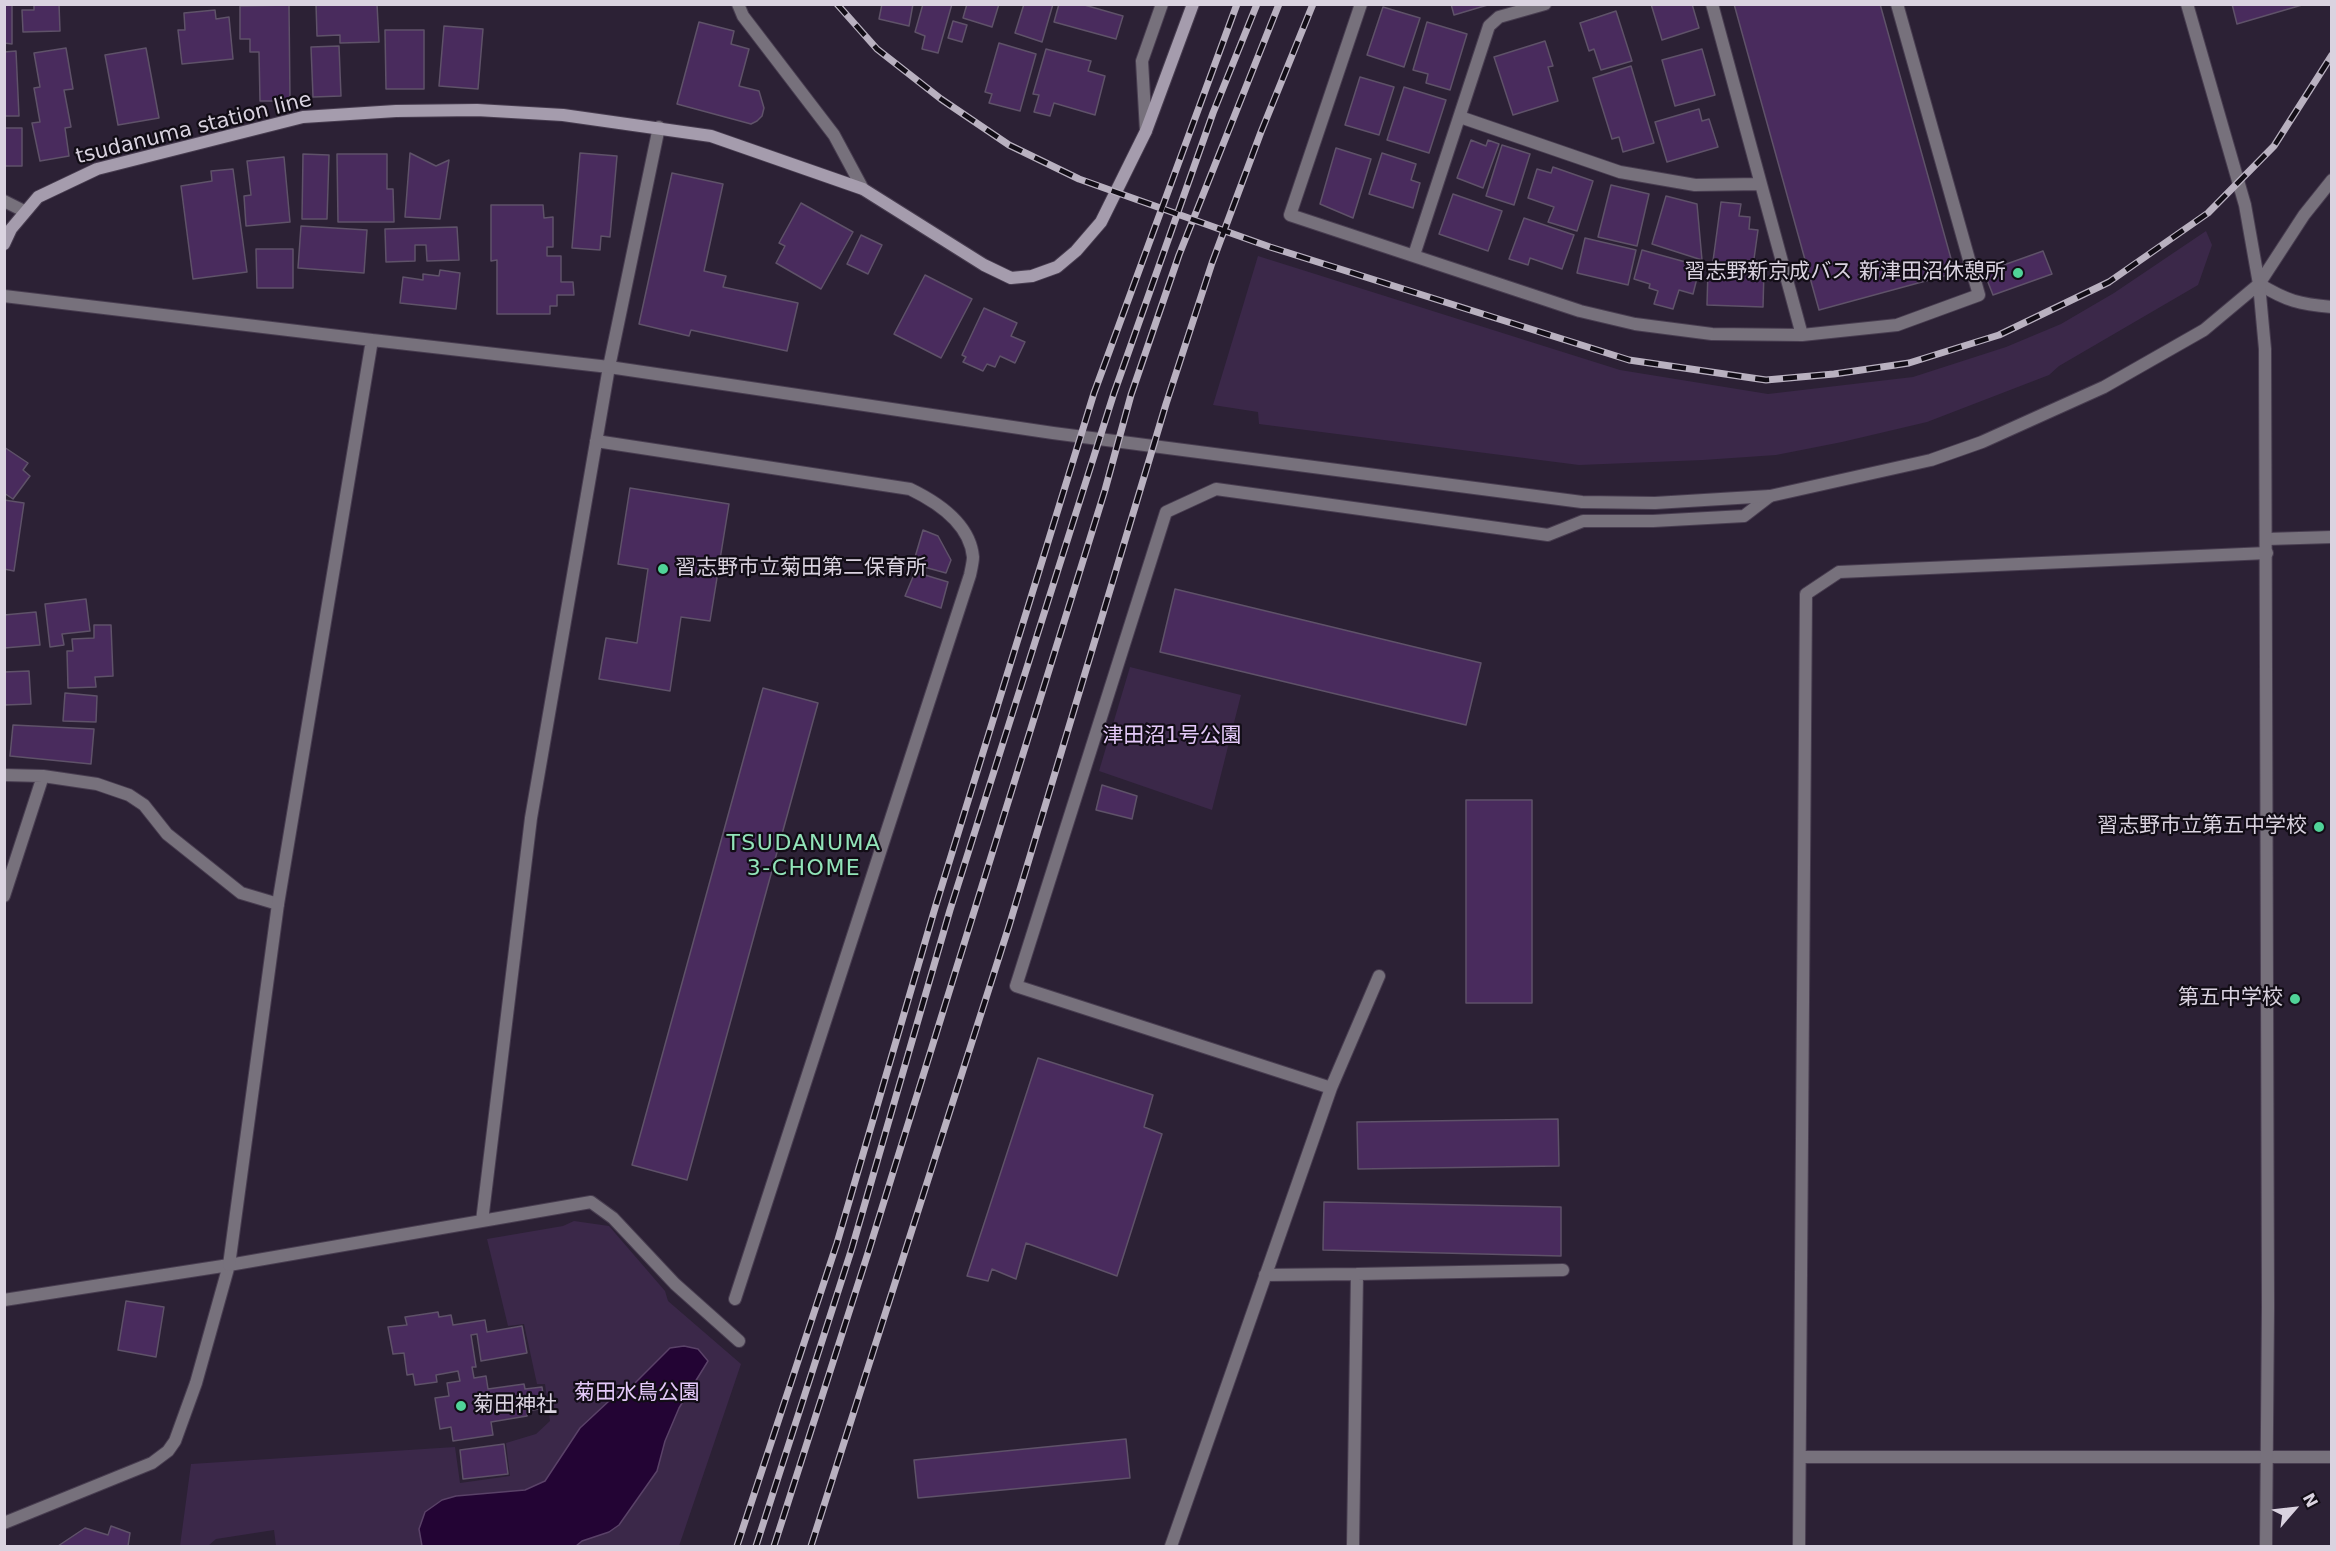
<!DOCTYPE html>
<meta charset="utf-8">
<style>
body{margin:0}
#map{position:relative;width:2336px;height:1551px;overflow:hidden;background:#2c2135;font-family:"DejaVu Sans",sans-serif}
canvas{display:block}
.frame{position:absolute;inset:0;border:6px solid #dad3e0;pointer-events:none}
.north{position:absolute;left:2264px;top:1479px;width:60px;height:60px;-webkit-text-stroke:4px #120d16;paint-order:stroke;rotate:62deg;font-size:16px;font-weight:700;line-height:24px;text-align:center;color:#dad3e0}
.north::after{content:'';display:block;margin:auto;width:21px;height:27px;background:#dad3e0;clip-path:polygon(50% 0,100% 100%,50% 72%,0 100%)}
</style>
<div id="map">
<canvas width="2336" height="1551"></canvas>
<div class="frame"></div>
<div class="north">N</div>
</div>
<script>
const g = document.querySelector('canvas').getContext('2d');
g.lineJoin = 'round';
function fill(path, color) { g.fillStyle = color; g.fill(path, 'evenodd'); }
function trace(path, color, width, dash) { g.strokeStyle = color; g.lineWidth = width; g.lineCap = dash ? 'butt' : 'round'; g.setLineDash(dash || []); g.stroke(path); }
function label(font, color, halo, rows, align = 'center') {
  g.font = font + ' "DejaVu Sans","Noto Sans JP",sans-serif'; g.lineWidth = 4.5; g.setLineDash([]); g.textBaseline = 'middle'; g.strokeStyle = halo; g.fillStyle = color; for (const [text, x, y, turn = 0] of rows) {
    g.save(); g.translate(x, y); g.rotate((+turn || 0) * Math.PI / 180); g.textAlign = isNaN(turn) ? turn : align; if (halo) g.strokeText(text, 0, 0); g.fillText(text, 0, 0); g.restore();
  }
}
const green = new Path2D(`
 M 2206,231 L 2212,245 L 2198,285 L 2059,366 L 2049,375 L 1927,422 L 1842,442 L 1776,455 L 1703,460 L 1579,465 L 1259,424 L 1258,412 L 1213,405 L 1258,256 L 1620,370 L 1768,394 L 1913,377 L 2006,347 L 2061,324 L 2114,293 Z
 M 1130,667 L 1241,695 L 1212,810 L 1099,771 Z
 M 574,1221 L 609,1226 L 665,1291 L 668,1301 L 741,1364 L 679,1546 L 276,1546 L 274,1530 L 216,1539 L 208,1546 L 180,1546 L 191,1464 L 455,1447 L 460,1483 L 510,1476 L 506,1443 L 536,1434 L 550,1421 L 545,1384 L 537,1384 L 524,1324 L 508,1326 L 487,1239 L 563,1226 Z`);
const water = new Path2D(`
 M 684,1346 L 698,1349 L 708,1361 L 679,1408 L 665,1441 L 657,1471 L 619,1525 L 609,1532 L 582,1541 L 576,1546 L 422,1546 L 419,1529 L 425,1512 L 442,1500 L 456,1496 L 525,1490 L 545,1481 L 580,1428 L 609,1401 L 627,1391 L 670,1348 Z`);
const building = new Path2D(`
 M 4,4 L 12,4 L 12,44 L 4,43 Z
 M 34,4 L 59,4 L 60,31 L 23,32 L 22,10 L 34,10 Z
 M 316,4 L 377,4 L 379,42 L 340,43 L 340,35 L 317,36 Z
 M 882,4 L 913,4 L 909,26 L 879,19 Z
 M 923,4 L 952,4 L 938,53 L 922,49 L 925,36 L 915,32 Z
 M 967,4 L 999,4 L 992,27 L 963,18 Z
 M 1024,4 L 1053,4 L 1042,42 L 1015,33 Z
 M 1059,4 L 1081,4 L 1123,16 L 1116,39 L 1054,22 Z
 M 1451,4 L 1491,4 L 1454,15 Z
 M 1651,4 L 1692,4 L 1699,28 L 1662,40 Z
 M 1734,4 L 1880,4 L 1955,273 L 1819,310 Z
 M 2232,4 L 2302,4 L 2302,5 L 2237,24 Z
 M 289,5 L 290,101 L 260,101 L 259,52 L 250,52 L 250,39 L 240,39 L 240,6 Z
 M 1383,7 L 1420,18 L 1404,67 L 1367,55 Z
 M 215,10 L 216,19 L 229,17 L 233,59 L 182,64 L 178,30 L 185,30 L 184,13 Z
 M 1616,11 L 1632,61 L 1601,70 L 1594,49 L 1589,51 L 1580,23 Z
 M 953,21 L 967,25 L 962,42 L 948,38 Z
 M 699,22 L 734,31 L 731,44 L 749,49 L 739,86 L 759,91 L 764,108 L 762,116 L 757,121 L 751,124 L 677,104 Z
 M 1427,22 L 1467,34 L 1450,90 L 1426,83 L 1428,74 L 1413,70 Z
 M 444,26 L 483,29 L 478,89 L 439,86 Z
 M 385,30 L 424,30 L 424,89 L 386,89 Z
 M 1545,41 L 1553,66 L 1548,67 L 1558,101 L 1513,115 L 1494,57 Z
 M 999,43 L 1036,54 L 1020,111 L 989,103 L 992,94 L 985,92 Z
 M 339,46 L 341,96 L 313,97 L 311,47 Z
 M 66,48 L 73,89 L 64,90 L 71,127 L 65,128 L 69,156 L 40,161 L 32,123 L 40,122 L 34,88 L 40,87 L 34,53 Z
 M 146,48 L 159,118 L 118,125 L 105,55 Z
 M 1046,49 L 1091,61 L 1088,71 L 1105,76 L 1095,115 L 1054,103 L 1050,116 L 1034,112 L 1039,95 L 1033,94 Z
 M 1702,49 L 1715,95 L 1675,106 L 1662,60 Z
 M 16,51 L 19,116 L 4,116 L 4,52 Z
 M 1631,66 L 1654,143 L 1623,152 L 1619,137 L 1612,139 L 1593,78 Z
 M 1360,77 L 1394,87 L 1379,135 L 1345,125 Z
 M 1404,87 L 1446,100 L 1429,153 L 1387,140 Z
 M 1699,109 L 1702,121 L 1709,119 L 1718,147 L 1667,162 L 1655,122 Z
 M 4,128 L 22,128 L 22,166 L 4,166 Z
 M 1471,140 L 1486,146 L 1488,140 L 1499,144 L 1483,188 L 1457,178 Z
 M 1502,145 L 1530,154 L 1514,205 L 1486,196 Z
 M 1336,148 L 1371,159 L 1353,218 L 1320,204 Z
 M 410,153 L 436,166 L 449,160 L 440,219 L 405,217 Z
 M 580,153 L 617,156 L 610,237 L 601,236 L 600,250 L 572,248 Z
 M 1382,153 L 1416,164 L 1411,180 L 1420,183 L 1413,208 L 1369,194 Z
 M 303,154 L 329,155 L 327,219 L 302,219 Z
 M 337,154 L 387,154 L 387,189 L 393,189 L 394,222 L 338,222 Z
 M 284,157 L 290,222 L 246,226 L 244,196 L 251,195 L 247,161 Z
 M 1553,167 L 1593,181 L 1577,231 L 1548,222 L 1554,207 L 1528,198 L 1537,169 L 1551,173 Z
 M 233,169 L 247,272 L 193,279 L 181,186 L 212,181 L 211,171 Z
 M 672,173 L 723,184 L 704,271 L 726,276 L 723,287 L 798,303 L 787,351 L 691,330 L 689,336 L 639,324 Z
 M 1611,185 L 1649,194 L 1637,246 L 1598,237 Z
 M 1453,194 L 1502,211 L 1488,251 L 1439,234 Z
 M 1666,196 L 1697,204 L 1702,260 L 1652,244 Z
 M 1721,202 L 1741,204 L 1739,216 L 1750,217 L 1749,229 L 1758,230 L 1753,266 L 1713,261 Z
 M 801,203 L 853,232 L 821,289 L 776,263 L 785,246 L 779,243 Z
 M 491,205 L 543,205 L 544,218 L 553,217 L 553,247 L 547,247 L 547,256 L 561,256 L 561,282 L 573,282 L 574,295 L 557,295 L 557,306 L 550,306 L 550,314 L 497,314 L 497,260 L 491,261 Z
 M 1524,218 L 1574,235 L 1562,269 L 1530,258 L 1528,265 L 1509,259 Z
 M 301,226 L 367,230 L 364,273 L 298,268 Z
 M 457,227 L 459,260 L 427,261 L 426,245 L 415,245 L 415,261 L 386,262 L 385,229 Z
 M 861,235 L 882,245 L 868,274 L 847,264 Z
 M 1585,238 L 1636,250 L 1628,285 L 1577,273 Z
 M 256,249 L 293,249 L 293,288 L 257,288 Z
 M 1642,250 L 1700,266 L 1693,294 L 1679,290 L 1673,309 L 1654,304 L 1658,291 L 1649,288 L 1650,284 L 1634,279 Z
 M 2043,251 L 2052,274 L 1993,295 L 1984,272 Z
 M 1708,268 L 1764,270 L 1763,307 L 1707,305 Z
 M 440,270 L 460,273 L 456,309 L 400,303 L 403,277 L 423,280 L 423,274 L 439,276 Z
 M 925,275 L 972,299 L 941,358 L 894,334 Z
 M 984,308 L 1017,323 L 1011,336 L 1025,342 L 1015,363 L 1000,356 L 995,367 L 987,364 L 983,371 L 963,362 L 966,357 L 962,355 Z
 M 4,447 L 28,463 L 23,470 L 30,476 L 13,499 L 4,493 Z
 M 630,488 L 729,504 L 710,621 L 681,617 L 670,691 L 599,679 L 606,638 L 637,643 L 648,569 L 618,564 Z
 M 4,500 L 24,503 L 14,571 L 4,569 Z
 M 923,530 L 938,536 L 951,560 L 946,573 L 913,564 Z
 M 915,572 L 948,582 L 941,608 L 905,596 Z
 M 1175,589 L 1481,663 L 1466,725 L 1160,652 Z
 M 86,599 L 90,631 L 62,634 L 64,645 L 50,647 L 45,604 Z
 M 36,612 L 40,645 L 4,648 L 4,615 Z
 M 94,625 L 111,625 L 113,676 L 95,677 L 96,687 L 68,688 L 67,651 L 73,651 L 72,639 L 94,638 Z
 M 29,671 L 31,704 L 4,705 L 4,672 Z
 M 763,688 L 818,703 L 687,1180 L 632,1165 Z
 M 65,693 L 97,696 L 96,722 L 63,721 Z
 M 13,725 L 94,729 L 91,764 L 10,756 Z
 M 1102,785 L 1137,796 L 1132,819 L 1096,810 Z
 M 1466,800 L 1532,800 L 1532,1003 L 1466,1003 Z
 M 1038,1058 L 1153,1095 L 1144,1127 L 1162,1134 L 1117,1276 L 1026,1243 L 1016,1279 L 992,1269 L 988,1281 L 967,1276 Z
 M 1558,1119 L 1559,1166 L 1358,1169 L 1357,1122 Z
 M 1324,1202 L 1561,1207 L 1561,1256 L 1323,1250 Z
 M 126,1301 L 164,1307 L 156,1357 L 118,1350 Z
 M 438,1312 L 439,1317 L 451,1315 L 453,1325 L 485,1320 L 487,1332 L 522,1326 L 527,1353 L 481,1361 L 477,1334 L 471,1335 L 476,1367 L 472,1367 L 474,1378 L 486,1376 L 488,1389 L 524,1384 L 525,1389 L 542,1387 L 545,1408 L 527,1411 L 527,1416 L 491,1422 L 493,1435 L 453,1441 L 451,1427 L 440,1429 L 435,1398 L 449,1396 L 447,1383 L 460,1381 L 458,1371 L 436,1375 L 437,1382 L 415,1385 L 413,1374 L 407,1375 L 404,1353 L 393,1354 L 388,1327 L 407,1325 L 405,1317 Z
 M 1126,1439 L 1130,1478 L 918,1498 L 914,1460 Z
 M 504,1444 L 508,1474 L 463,1479 L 460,1450 Z
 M 111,1526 L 130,1533 L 128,1546 L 58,1546 L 85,1528 L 108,1535 Z`);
const minor = new Path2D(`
 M 738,4 L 743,16 L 834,135 L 863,189
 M 1361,4 L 1290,215 L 1580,311 L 1635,324 L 1712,334 L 1802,335 L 1897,325 L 1979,295 L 1897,4
 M 1712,4 L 1802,335
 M 1460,117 L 1620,172 L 1695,185 L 1760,184
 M 4,201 L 24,211
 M 1414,255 L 1489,26 L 1499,17 L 1545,4
 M 2259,284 C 2287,301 2299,304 2332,307
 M 596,441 L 910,489 C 937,502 970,524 973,557 C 973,562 971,570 970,575 L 735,1299
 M 2267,539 L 2332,537
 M 4,775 L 43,776 L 97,784 L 129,795 L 144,805 L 167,834 L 241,893 L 278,904
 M 4,896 L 43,776
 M 1331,1088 L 1379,976
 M 482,1221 L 531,818 L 609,367
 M 1357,1274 L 1563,1270
 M 1265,1275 L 1357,1274 L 1353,1546
 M 4,1300 L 229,1265 L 591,1202 L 613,1218 L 675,1284 L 739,1341
 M 1801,1457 L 2332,1457
 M 4,1523 L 152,1463 L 168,1451 L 175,1441 L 196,1383 L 229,1265
 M 1171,1546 L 1331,1088 L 1016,986 L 1166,512 L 1216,489 L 1548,535 L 1583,521 L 1653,521 L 1744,516 L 1770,496
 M 1799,1546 L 1806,594 L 1839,572 L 2267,553`);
const tertiary = new Path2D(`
 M 2187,4 L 2245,205 L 2259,284 L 2265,349 L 2268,1307 L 2266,1546
 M 1146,131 L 1142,61 L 1162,4
 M 4,296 L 372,340 L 609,367 L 1053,433 L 1582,502 L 1655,503 L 1770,496 L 1931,460 L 1982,442 L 2104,387 L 2204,330 L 2259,284 L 2304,215 L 2332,180
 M 609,367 L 659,127
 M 229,1265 L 278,904 L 372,340`);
const secondary = new Path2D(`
 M 4,244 L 11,229 L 38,197 L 97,169 L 303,117 L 396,111 L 477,110 L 563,115 L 711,136 L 863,189 L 984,265 L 1011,278 L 1032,276 L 1057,267 L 1076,251 L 1101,222 L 1146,131 L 1193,4`);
const rail = new Path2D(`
 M 837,4 L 877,49 L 941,99 L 1009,145 L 1079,179 L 1270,247 L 1629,360 L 1766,380 L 1834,374 L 1909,363 L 1999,335 L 2109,282 L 2208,213 L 2274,146 L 2332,55
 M 737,1546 L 837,1243 L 935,908 L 1094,393 L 1237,4
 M 756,1546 L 852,1248 L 950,910 L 1114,393 L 1213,113 L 1257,4
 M 774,1546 L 868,1253 L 1105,490 L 1131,395 L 1179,255 L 1279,4
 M 811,1546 L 1009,926 L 1166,404 L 1212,263 L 1261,132 L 1313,4`);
const markers = [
 [2018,273,6,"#50d398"],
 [663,569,6,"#50d398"],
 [2319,827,6,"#50d398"],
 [2295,999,6,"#50d398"],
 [461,1406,6,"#50d398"]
];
const streetNames = [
 ["tsudanuma station line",194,129,-14]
];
const poiNames = [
 ["習志野新京成バス 新津田沼休憩所",2006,273],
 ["習志野市立菊田第二保育所",675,569,"left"],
 ["習志野市立第五中学校",2307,827],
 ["第五中学校",2283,999],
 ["菊田神社",473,1406,"left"]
];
const parkNames = [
 ["津田沼1号公園",1172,737],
 ["菊田水鳥公園",637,1394]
];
const neighbourhoodNames = [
 ["TSUDANUMA",804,844],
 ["3-CHOME",804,869]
];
fill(green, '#3b2849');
fill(water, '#230434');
trace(water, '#5a4268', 1.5);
fill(building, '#492b5d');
trace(building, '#5f5269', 1.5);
trace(minor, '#483d50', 14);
trace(tertiary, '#483d50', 14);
trace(secondary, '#483d50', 14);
trace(minor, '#77717c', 12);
trace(tertiary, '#77717c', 12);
trace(secondary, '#a59cad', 12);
trace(rail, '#b9b1c0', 7);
trace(rail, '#120d16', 4.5, [14]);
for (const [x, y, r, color] of markers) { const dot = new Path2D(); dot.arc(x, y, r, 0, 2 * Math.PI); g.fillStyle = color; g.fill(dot); trace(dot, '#120d16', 2); }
label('21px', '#dad3e0', '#120d16', streetNames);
label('21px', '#dad3e0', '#120d16', poiNames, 'right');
label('21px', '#e5cafa', '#120d16', parkNames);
g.letterSpacing = '1.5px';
label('22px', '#92e4b9', '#120d16', neighbourhoodNames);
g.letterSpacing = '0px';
</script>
